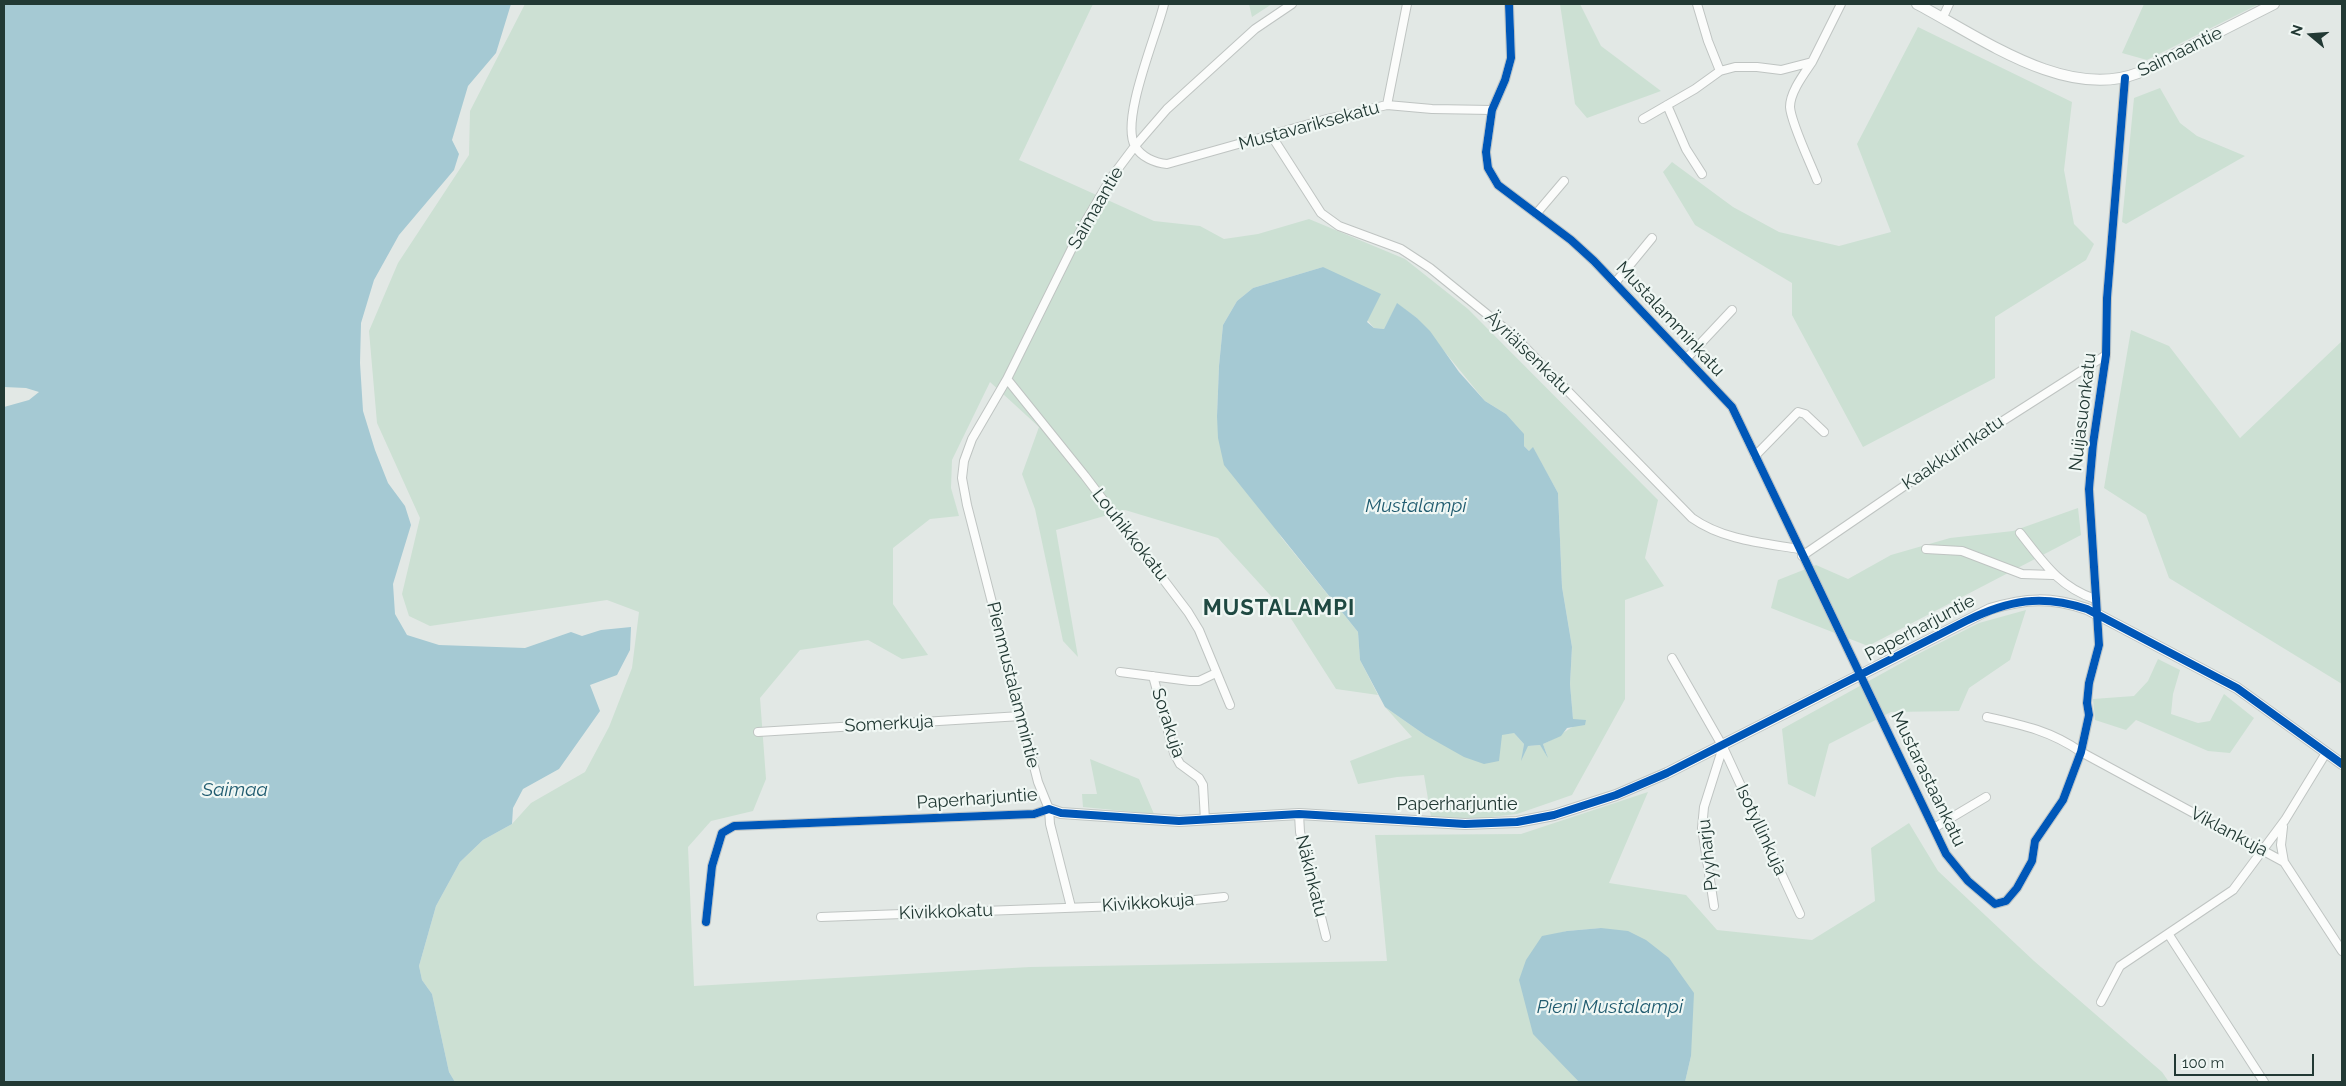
<!DOCTYPE html>
<meta charset="utf-8">
<style>
body{margin:0}
#map{position:relative;width:2346px;height:1086px;overflow:hidden;background:#e2e8e5;font-family:Raleway,sans-serif}
canvas{display:block}
.frame{position:absolute;inset:0;border:5px solid #223934;pointer-events:none}
.north{position:absolute;left:2286px;top:10px;width:50px;height:50px;-webkit-text-stroke:4px #f0f7f4;paint-order:stroke;rotate:288deg;font-size:14px;font-weight:700;line-height:20px;text-align:center;color:#223934}
.north::after{content:'';display:block;margin:auto;width:18px;height:22px;background:#223934;clip-path:polygon(50% 0,100% 100%,50% 72%,0 100%)}
.scale{position:absolute;left:2174px;top:1054px;width:140px;height:22px;box-sizing:border-box;border:2px solid #223934;border-top:0;padding-left:6px;font-size:15px;line-height:18px;white-space:nowrap;color:#223934;-webkit-text-stroke:4px #f0f7f4;paint-order:stroke}
</style>
<div id="map">
<canvas width="2346" height="1086"></canvas>
<div class="frame"></div>
<div class="north">N</div>
<div class="scale">100 m</div>
</div>
<script>
const g = document.querySelector('canvas').getContext('2d');
g.lineJoin = 'round';
function fill(path, color) { g.fillStyle = color; g.fill(path, 'evenodd'); }
function trace(path, color, width, dash) { g.strokeStyle = color; g.lineWidth = width; g.lineCap = dash ? 'butt' : 'round'; g.setLineDash(dash || []); g.stroke(path); }
function label(font, color, halo, rows, align = 'center') {
  g.font = font + ' Raleway,sans-serif'; g.lineWidth = 4.5; g.setLineDash([]); g.textBaseline = 'middle'; g.strokeStyle = halo; g.fillStyle = color; for (const [text, x, y, turn = 0] of rows) {
    g.save(); g.translate(x, y); g.rotate((+turn || 0) * Math.PI / 180); g.textAlign = isNaN(turn) ? turn : align; if (halo) g.strokeText(text, 0, 0); g.fillText(text, 0, 0); g.restore();
  }
}
const green = new Path2D(`
 M 525,4 L 1093,4 L 1019,160 L 1154,221 L 1200,226 L 1224,239 L 1258,234 L 1309,219 L 1405,259 L 1468,309 L 1658,500 L 1645,558 L 1664,586 L 1625,600 L 1625,699 L 1572,795 L 1517,814 L 1474,819 L 1431,817 L 1424,775 L 1397,777 L 1358,784 L 1350,761 L 1412,737 L 1385,707 L 1425,735 L 1514,733 L 1524,744 L 1522,757 L 1527,746 L 1540,745 L 1547,755 L 1543,744 C 1559,737 1570,727 1586,720 L 1573,720 L 1570,684 L 1572,647 L 1562,587 L 1558,493 L 1533,448 L 1529,451 L 1524,446 L 1506,414 L 1485,401 L 1417,318 L 1397,304 L 1384,329 L 1374,328 L 1323,267 L 1253,288 L 1237,301 L 1223,325 L 1219,366 L 1217,416 L 1281,537 L 1358,632 L 1360,660 L 1378,695 L 1336,689 L 1290,617 L 1218,538 L 1125,510 L 1056,530 L 1078,657 L 1063,641 L 1035,509 L 1022,474 L 1039,427 L 990,382 L 952,460 L 951,488 L 959,516 L 930,519 L 893,548 L 893,604 L 928,655 L 902,659 L 868,640 L 800,650 L 760,698 L 766,779 L 753,811 L 711,821 L 688,847 L 694,986 L 1030,967 L 1387,961 L 1375,835 L 1521,834 L 1648,792 L 1609,883 L 1686,895 L 1717,930 L 1812,940 L 1875,901 L 1871,848 L 1909,823 L 1938,871 L 2034,961 L 2162,1072 L 2169,1082 L 1685,1082 L 1691,1056 L 1601,928 L 1567,931 L 1543,937 L 1568,1070 L 1579,1082 L 455,1082 L 449,1072 L 432,994 L 422,980 L 419,966 L 436,906 L 460,862 L 483,840 L 512,824 L 531,803 L 585,772 L 609,727 L 632,668 L 639,612 L 607,600 L 430,626 L 409,616 L 402,594 L 420,518 L 377,423 L 369,331 L 398,263 L 469,155 L 470,111 Z
 M 1249,4 L 1272,4 L 1252,17 Z
 M 1560,4 L 1580,4 L 1601,46 L 1661,91 L 1587,118 L 1575,104 Z
 M 2144,4 L 2259,4 L 2147,60 L 2122,53 Z
 M 1918,27 L 2072,102 L 2064,170 L 2074,224 L 2094,244 L 2086,260 L 1995,317 L 1995,378 L 1863,447 L 1792,315 L 1792,283 L 1695,225 L 1663,172 L 1672,162 L 1733,207 L 1779,232 L 1839,246 L 1891,232 L 1857,144 Z
 M 2160,88 L 2180,123 L 2197,136 L 2245,156 L 2126,224 L 2122,222 L 2134,98 Z
 M 2131,330 L 2169,346 L 2240,438 L 2342,341 L 2342,684 L 2169,578 L 2146,515 L 2104,488 Z
 M 2078,508 L 2081,535 L 1868,646 L 1771,608 L 1778,580 L 1816,565 L 1848,579 L 1891,555 L 1950,538 L 2013,531 Z
 M 2026,610 L 2010,660 L 1969,688 L 1959,711 L 1891,712 L 1829,744 L 1815,797 L 1788,784 L 1782,729 L 1914,656 L 1979,623 Z
 M 2158,659 L 2180,670 L 2173,694 L 2171,714 L 2198,723 L 2210,721 L 2224,694 L 2254,718 L 2230,753 L 2208,751 L 2136,720 L 2126,730 L 2095,720 L 2093,699 L 2134,696 L 2148,681 Z
 M 1090,759 L 1139,779 L 1154,814 L 1083,807 L 1082,794 L 1097,794 Z`);
const water = new Path2D(`
 M 4,4 L 511,4 L 496,53 L 468,86 L 452,140 L 459,154 L 454,170 L 399,235 L 374,280 L 361,323 L 360,363 L 363,411 L 375,450 L 388,483 L 405,506 L 411,525 L 393,584 L 395,614 L 407,635 L 439,645 L 525,648 L 571,632 L 582,636 L 601,630 L 631,627 L 630,650 L 617,675 L 590,685 L 600,711 L 559,769 L 523,789 L 513,808 L 512,824 L 483,840 L 460,862 L 436,906 L 419,966 L 422,980 L 432,994 L 449,1072 L 455,1082 L 4,1082 L 4,407 L 29,400 L 39,392 L 26,388 L 4,387 Z
 M 1323,267 L 1381,294 L 1367,322 L 1374,328 L 1384,329 L 1397,303 L 1417,318 L 1430,331 L 1459,372 L 1485,401 L 1506,414 L 1524,434 L 1524,446 L 1529,451 L 1533,447 L 1558,493 L 1562,587 L 1572,647 L 1570,684 L 1573,719 L 1586,720 L 1585,725 L 1567,728 L 1561,736 L 1543,744 L 1548,758 L 1540,745 L 1528,746 L 1521,761 L 1524,744 L 1514,733 L 1502,735 L 1499,761 L 1484,764 L 1464,757 L 1425,735 L 1385,707 L 1360,660 L 1358,632 L 1224,465 L 1218,438 L 1217,416 L 1219,366 L 1223,325 L 1237,301 L 1253,288 Z
 M 1601,928 L 1628,931 L 1646,940 L 1669,958 L 1694,993 L 1691,1056 L 1685,1082 L 1579,1082 L 1533,1034 L 1519,980 L 1526,960 L 1542,936 L 1567,931 Z`);
const street = new Path2D(`
 M 1164,4 C 1157,34 1120,120 1135,146 C 1141,157 1155,163 1167,164 L 1327,119 L 1387,105 L 1432,109 L 1492,110
 M 1509,4 L 1511,58 L 1505,80 L 1492,110 L 1486,152 L 1488,168 L 1498,185 L 1571,240 L 1594,261 L 1732,407 L 1946,854 L 1968,881 L 1995,904 L 2006,901 L 2017,888 L 2032,861 L 2035,841 L 2063,800 L 2081,752 L 2089,715 L 2087,703 L 2089,683 L 2099,645 L 2089,489 L 2093,444 L 2106,355 L 2107,298 L 2125,78
 M 1697,4 L 1708,41 L 1720,71
 M 1943,17 L 1949,4
 M 1812,62 C 1804,74 1790,92 1790,107 C 1791,123 1810,162 1817,180
 M 1387,105 L 1407,4
 M 1667,105 L 1686,149 L 1702,174
 M 1643,119 L 1695,89 L 1720,71 L 1735,67 L 1757,67 L 1781,70 L 1812,62 L 1841,4
 M 1271,135 L 1321,213 L 1339,226 L 1401,249 L 1430,268 L 1514,336 L 1692,518 C 1723,540 1763,543 1799,549
 M 1536,214 L 1564,181
 M 1615,283 L 1652,238
 M 1686,359 L 1732,310
 M 1007,379 L 1085,476 L 1188,612 L 1199,630 L 1230,705
 M 1755,456 L 1798,412 L 1805,414 L 1824,432
 M 2020,533 C 2043,562 2059,587 2095,599
 M 1926,549 L 1962,551 L 2022,574 L 2053,575
 M 1802,556 L 1951,454 L 2106,355
 M 1672,658 L 1723,747 L 1800,914
 M 1120,672 L 1190,681 L 1199,681 L 1216,673
 M 1153,676 L 1174,753 L 1180,764 L 1199,778 L 1203,785 L 1205,820
 M 1987,717 C 2023,725 2051,731 2081,752 L 2284,862 L 2342,951
 M 758,732 L 1021,716
 M 1299,814 L 1300,832 L 1326,937
 M 2283,827 L 2281,845 L 2284,862
 M 1934,828 L 1986,797
 M 1714,906 L 1702,828 L 1704,807 L 1723,747
 M 1071,907 L 1050,824 L 1049,809 L 1038,782 L 967,505 L 962,478 L 964,461 L 972,439 L 1007,379 L 1084,224 L 1111,178 L 1135,146 L 1167,109 L 1255,29 L 1292,4
 M 821,917 L 1146,905 L 1224,897
 M 706,922 L 712,866 L 722,833 L 734,826 L 1034,814 L 1049,809
 M 2169,935 L 2264,1082
 M 2101,1002 L 2120,966 L 2233,890 L 2285,820 L 2326,753`);
const secondary = new Path2D(`
 M 1917,4 C 1980,37 2066,101 2138,73 L 2274,4
 M 1049,809 L 1061,813 L 1179,821 L 1299,814 L 1465,824 L 1517,822 L 1554,815 L 1616,795 L 1667,773 L 1990,609 C 2026,598 2051,597 2087,609 L 2237,688 L 2342,764`);
const cycleway = new Path2D(`
 M 1509,4 L 1511,58 L 1505,80 L 1492,110 L 1486,152 L 1488,168 L 1498,185 L 1571,240 L 1594,261 L 1732,407 L 1946,854 L 1968,881 L 1995,904 L 2006,901 L 2017,888 L 2032,861 L 2035,841 L 2063,800 L 2081,752 L 2089,715 L 2087,703 L 2089,683 L 2099,645 L 2089,489 L 2093,444 L 2106,355 L 2107,298 L 2125,78
 M 706,922 L 712,866 L 722,833 L 734,826 L 1034,814 L 1049,809 L 1061,813 L 1179,821 L 1299,814 L 1465,824 L 1517,822 L 1554,815 L 1616,795 L 1667,773 L 1966,621 C 2009,600 2041,594 2087,609 L 2237,688 L 2342,764`);
const streetNames = [
 ["Saimaantie",2180,52,-26],
 ["Mustavariksekatu",1309,126,-15],
 ["Saimaantie",1096,208,-60],
 ["Mustalamminkatu",1670,319,47],
 ["Äyriäisenkatu",1528,353,44],
 ["Nuijasuonkatu",2083,412,-83],
 ["Kaakkurinkatu",1953,453,-34],
 ["Louhikkokatu",1130,535,52],
 ["Paperharjuntie",1920,628,-28],
 ["Pienmustalammintie",1013,685,76],
 ["Sorakuja",1168,723,72],
 ["Somerkuja",889,724,-3],
 ["Mustarastaankatu",1928,779,64],
 ["Paperharjuntie",977,799,-4],
 ["Paperharjuntie",1457,805],
 ["Isotyllinkuja",1761,830,65],
 ["Viklankuja",2229,832,28],
 ["Pyyharju",1708,855,-96],
 ["Näkinkatu",1311,876,76],
 ["Kivikkokuja",1148,903,-4],
 ["Kivikkokatu",946,912,-2]
];
const waterNames = [
 ["Mustalampi",1416,506],
 ["Saimaa",235,790],
 ["Pieni Mustalampi",1610,1007]
];
const districtNames = [
 ["MUSTALAMPI",1279,608]
];
fill(green, '#cce0d3');
fill(water, '#a5c9d3');
trace(street, '#bfc4c2', 10);
trace(secondary, '#bfc5c3', 12);
trace(street, '#fbfcfb', 8);
trace(secondary, '#fbfcfb', 10);
trace(cycleway, '#0057b8', 8);
label('18px', '#223934', '#f0f7f4', streetNames);
label('italic 19px', '#215c70', '#f0f7f4', waterNames);
g.letterSpacing = '1px';
label('bold 22px', '#1f4942', '#f0f7f4', districtNames);
g.letterSpacing = '0px';
</script>
